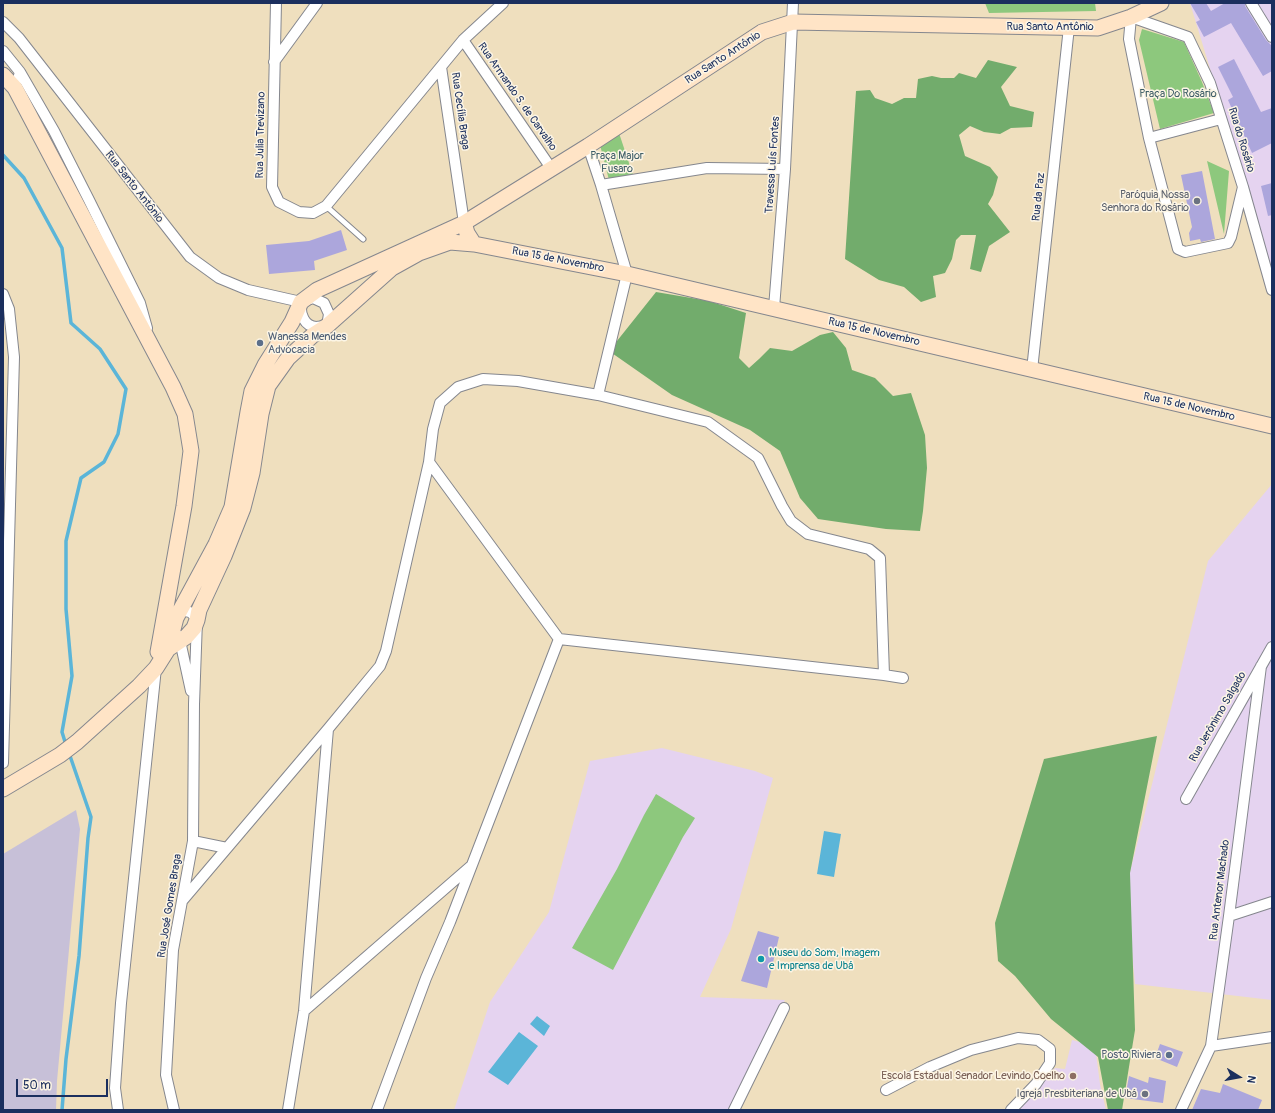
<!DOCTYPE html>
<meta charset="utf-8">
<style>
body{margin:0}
#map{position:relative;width:1275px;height:1113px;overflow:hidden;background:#efdfbe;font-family:Pangolin,sans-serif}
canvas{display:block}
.frame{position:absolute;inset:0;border:4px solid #1b2f5e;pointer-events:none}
.north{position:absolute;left:1219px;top:1057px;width:40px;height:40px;-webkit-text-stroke:3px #fcf5e5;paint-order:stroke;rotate:101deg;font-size:11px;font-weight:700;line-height:16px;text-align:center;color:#1b2f5e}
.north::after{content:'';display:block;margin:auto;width:14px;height:18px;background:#1b2f5e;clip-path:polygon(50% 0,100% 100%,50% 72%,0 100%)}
.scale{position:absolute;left:16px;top:1079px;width:92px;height:18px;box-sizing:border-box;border:2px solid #1b2f5e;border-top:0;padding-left:5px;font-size:12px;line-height:14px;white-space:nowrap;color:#1b2f5e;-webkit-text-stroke:3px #fcf5e5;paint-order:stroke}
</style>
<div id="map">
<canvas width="1275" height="1113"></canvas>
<div class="frame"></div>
<div class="north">N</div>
<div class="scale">50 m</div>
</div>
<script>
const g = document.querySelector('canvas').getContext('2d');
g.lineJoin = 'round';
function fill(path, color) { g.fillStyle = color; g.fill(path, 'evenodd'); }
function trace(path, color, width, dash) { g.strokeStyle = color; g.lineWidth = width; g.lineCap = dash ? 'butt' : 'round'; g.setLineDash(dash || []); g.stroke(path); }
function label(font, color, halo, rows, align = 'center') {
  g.font = font + ' Pangolin,sans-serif'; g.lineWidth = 3; g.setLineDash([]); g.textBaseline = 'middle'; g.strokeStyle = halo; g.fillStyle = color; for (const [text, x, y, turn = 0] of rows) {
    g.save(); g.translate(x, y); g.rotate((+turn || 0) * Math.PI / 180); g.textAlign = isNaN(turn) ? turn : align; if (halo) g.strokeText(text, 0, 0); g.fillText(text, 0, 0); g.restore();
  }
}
const built = new Path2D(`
 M 1190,3 L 1272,3 L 1272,272 Z
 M 1272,484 L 1272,1000 L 1135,984 L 1126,888 L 1208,561 Z
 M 662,748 L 755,771 L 773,778 L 731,929 L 700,997 L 785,1000 L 728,1110 L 454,1110 L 490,1002 L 549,912 L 590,761 Z
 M 1072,1040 L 1095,1046 L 1100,1084 L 1106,1110 L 1019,1110 L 1055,1068 L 1065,1069 Z`);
const industrial = new Path2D(`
 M 76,810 L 80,829 L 57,1081 L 56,1110 L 3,1110 L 3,854 Z`);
const green = new Path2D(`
 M 985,3 L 1095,3 L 1096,11 L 989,13 Z
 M 1142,29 L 1184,42 L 1202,82 L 1214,113 L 1160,129 L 1139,40 Z
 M 618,130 L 633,175 L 609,180 L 599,141 Z
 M 1207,161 L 1229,171 L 1224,234 Z
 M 656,794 L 695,818 L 683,837 L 613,970 L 572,948 L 617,869 L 644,815 Z`);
const forest = new Path2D(`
 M 988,60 L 1017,67 L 1001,87 L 1010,106 L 1034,112 L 1032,127 L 1011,128 L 1000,134 L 984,132 L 970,126 L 959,135 L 965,156 L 990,167 L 998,177 L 993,195 L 988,204 L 1010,232 L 989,246 L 981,272 L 970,269 L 976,235 L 961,235 L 956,240 L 952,259 L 945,273 L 933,276 L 936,297 L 921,302 L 904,287 L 879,280 L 845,259 L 856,91 L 870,90 L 875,98 L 892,104 L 904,98 L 916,98 L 918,79 L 932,76 L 941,78 L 954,78 L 959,73 L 976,78 Z
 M 656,292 L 709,301 L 746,313 L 739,358 L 749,368 L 759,359 L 770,348 L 792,351 L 820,335 L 833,332 L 846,348 L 852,370 L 875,378 L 893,396 L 911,393 L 925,435 L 927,468 L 923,511 L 920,531 L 886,529 L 818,519 L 800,498 L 780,451 L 750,430 L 672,395 L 609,351 Z
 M 1157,736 L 1130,873 L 1135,1030 L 1122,1110 L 1108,1110 L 1098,1057 L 1051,1019 L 1015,976 L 998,961 L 995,923 L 1044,759 Z`);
const water = new Path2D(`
 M 824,831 L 841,834 L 834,877 L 817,874 Z
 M 537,1016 L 550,1026 L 544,1036 L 530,1024 Z
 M 519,1032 L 538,1046 L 508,1085 L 488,1072 Z`);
const stream = new Path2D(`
 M 3,155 L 24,178 L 62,248 L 71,323 L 100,349 L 126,389 L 118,434 L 104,462 L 81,478 L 66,541 L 66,609 L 72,676 L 62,732 L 66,745
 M 62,1110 L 66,1059 L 79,956 L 88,838 L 91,817 L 69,753`);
const building = new Path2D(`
 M 1190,3 L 1206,3 L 1211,11 L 1225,3 L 1245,3 L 1245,6 L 1266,40 L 1272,46 L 1272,71 L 1263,76 L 1231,23 L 1204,37 L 1196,22 L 1200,20 Z
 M 1234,59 L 1261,112 L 1272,108 L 1272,143 L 1252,153 L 1228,100 L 1233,97 L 1218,67 Z
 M 1202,171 L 1215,239 L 1201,242 L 1200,239 L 1190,241 L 1189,233 L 1192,227 L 1181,175 Z
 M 1272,183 L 1272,215 L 1268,216 L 1261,186 Z
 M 341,230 L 347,250 L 314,261 L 315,270 L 269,274 L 266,245 L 309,241 Z
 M 758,931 L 779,937 L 767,988 L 741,981 Z
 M 1160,1044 L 1183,1052 L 1177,1067 L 1155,1058 Z
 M 1129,1076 L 1148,1083 L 1149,1077 L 1166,1081 L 1163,1103 L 1125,1098 Z
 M 1223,1084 L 1262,1100 L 1258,1110 L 1192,1110 L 1201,1089 L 1220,1093 Z`);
const lane = new Path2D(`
 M 326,206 L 363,239`);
const street = new Path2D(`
 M 276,3 L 272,187 L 279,202 L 299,212 L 313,213 L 326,206 L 463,40 L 503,3
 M 1251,3 L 1272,37
 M 3,22 L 19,38 L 190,257 L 219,278 L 248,290 L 301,302 L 313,298 L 324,303 L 329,314 L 327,326 C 323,326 319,327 316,327 C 304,326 300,314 301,304
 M 463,40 L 551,168
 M 3,51 L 20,72 L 18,79
 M 274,62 L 317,3
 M 441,67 L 464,223
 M 20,72 L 54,131 L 89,200 L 140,303 L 147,328
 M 1149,138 L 1221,119
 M 588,146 L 601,185 L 627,274 L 598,395
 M 601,185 L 707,168 L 785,169
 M 1243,187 L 1231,237 L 1228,243 L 1185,252 L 1178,249 L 1149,138 L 1129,39 L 1131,17 L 1188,37 L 1210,83 L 1243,187 L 1272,290
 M 3,294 L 9,309 L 14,357 L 3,763
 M 774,308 L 785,169 L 793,3
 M 1032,370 L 1069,27
 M 429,462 L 559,639
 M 179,636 L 191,691
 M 1186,799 L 1272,647
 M 193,841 L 227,848
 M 182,901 L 328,729 L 380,666 L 386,651 L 429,462 L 433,429 L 440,403 L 458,387 L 483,379 L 518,381 L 598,395 L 708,422 L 758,458 L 782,506 L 791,521 L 808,534 L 869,549 L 880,558 L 884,675
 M 1229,916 L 1272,902
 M 304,1011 L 471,866
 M 1211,1046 L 1272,1037
 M 886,1090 L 930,1067 L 971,1050 L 1018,1038 L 1038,1040 L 1050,1049 L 1050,1063 L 1036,1084 L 1011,1110
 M 118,1110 L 115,1088 L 121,1003 L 156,668
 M 174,1110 L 166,1075 L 173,950 L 193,841 L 194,704 L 197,620 C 192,612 189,610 180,612
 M 288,1110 L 304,1011 L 328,729
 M 377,1110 L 426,978 L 450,922 L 559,639 L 884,675 L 903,678
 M 734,1110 L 784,1008
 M 1181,1110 L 1211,1046 L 1229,916 L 1261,666`);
const secondary = new Path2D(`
 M 3,75 L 15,88 L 173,387 L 185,414 L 191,451 L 184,506 L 158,652
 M 474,244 L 467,233 L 464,223 L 588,146 L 762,32 L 793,22 L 1098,28 L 1131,17 L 1161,3
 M 168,649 L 186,637 L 194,628 L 197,620 L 199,610 L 224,556 L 243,508 L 252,473 L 261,414 L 268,386 L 288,358 L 313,335 L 327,326 L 392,268 L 419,253 L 450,242 L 474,244 L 627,274 L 1272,426
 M 3,789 L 60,755 L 77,742 L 139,686 L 156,668 L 168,649 L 176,618 L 216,544 L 232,507 L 248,412 L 252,391 L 265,365 L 292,322 L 301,302 L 317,290 L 464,223`);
const markers = [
 [1197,201,4,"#6b7280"],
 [260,343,4,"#5c6f8a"],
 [761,959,4,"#0f9aa8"],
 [1169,1055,4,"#5c6f8a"],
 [1073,1076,4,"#8d6e63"],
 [1145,1094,4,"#6b7280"]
];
const streetNames = [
 ["Rua Santo Antônio",1050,27],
 ["Rua Santo Antônio",723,58,-33],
 ["Rua Armando S. de Carvalho",517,97,55],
 ["Rua Cecília Braga",460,111,82],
 ["Rua Julia Trevizano",261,135,-89],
 ["Rua do Rosário",1241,140,73],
 ["Travessa Luís Fontes",773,165,-86],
 ["Rua Santo Antônio",134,187,52],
 ["Rua da Paz",1039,197,-84],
 ["Rua 15 de Novembro",558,260,11],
 ["Rua 15 de Novembro",874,332,13],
 ["Rua 15 de Novembro",1189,407,13],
 ["Rua Jerônimo Salgado",1218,717,-60],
 ["Rua Antenor Machado",1220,890,-83],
 ["Rua José Gomes Braga",170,906,-81]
];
const parkNames = [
 ["Praça Do Rosário",1178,94],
 ["Praça Major",617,156],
 ["Fusaro",617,169]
];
const worshipNames = [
 ["Paróquia Nossa",1189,195],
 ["Senhora do Rosário",1189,208],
 ["Igreja Presbiteriana de Ubá",1137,1094]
];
const serviceNames = [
 ["Wanessa Mendes",268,337],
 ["Advocacia",268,350],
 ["Posto Riviera",1161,1055,"right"]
];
const cultureNames = [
 ["Museu do Som, Imagem",769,953],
 ["e Imprensa de Ubá",769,966]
];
const educationNames = [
 ["Escola Estadual Senador Levindo Coelho",1065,1076]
];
fill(built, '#e5d3f0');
fill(industrial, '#c7c0d8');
fill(green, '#8dc87d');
fill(forest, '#72ac6c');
fill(water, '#5bb5d8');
trace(stream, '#5bb5d8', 3.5);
fill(building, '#aca6dc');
trace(lane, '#85878e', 7);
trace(street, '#85878e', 12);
trace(secondary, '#85878e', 17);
trace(lane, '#fff', 5);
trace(street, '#fff', 10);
trace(secondary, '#ffe4c6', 15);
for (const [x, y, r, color] of markers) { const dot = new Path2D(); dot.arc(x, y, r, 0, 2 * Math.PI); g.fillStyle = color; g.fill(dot); trace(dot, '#fcf5e5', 1.5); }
label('11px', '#1b2f5e', '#fcf5e5', streetNames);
label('11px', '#3d5d67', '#fcf5e5', parkNames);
label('11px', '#5b616d', '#fcf5e5', worshipNames, 'right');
label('11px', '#4e5e75', '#fcf5e5', serviceNames, 'left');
label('11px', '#0d838f', '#fcf5e5', cultureNames, 'left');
label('11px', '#785e54', '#fcf5e5', educationNames, 'right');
</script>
